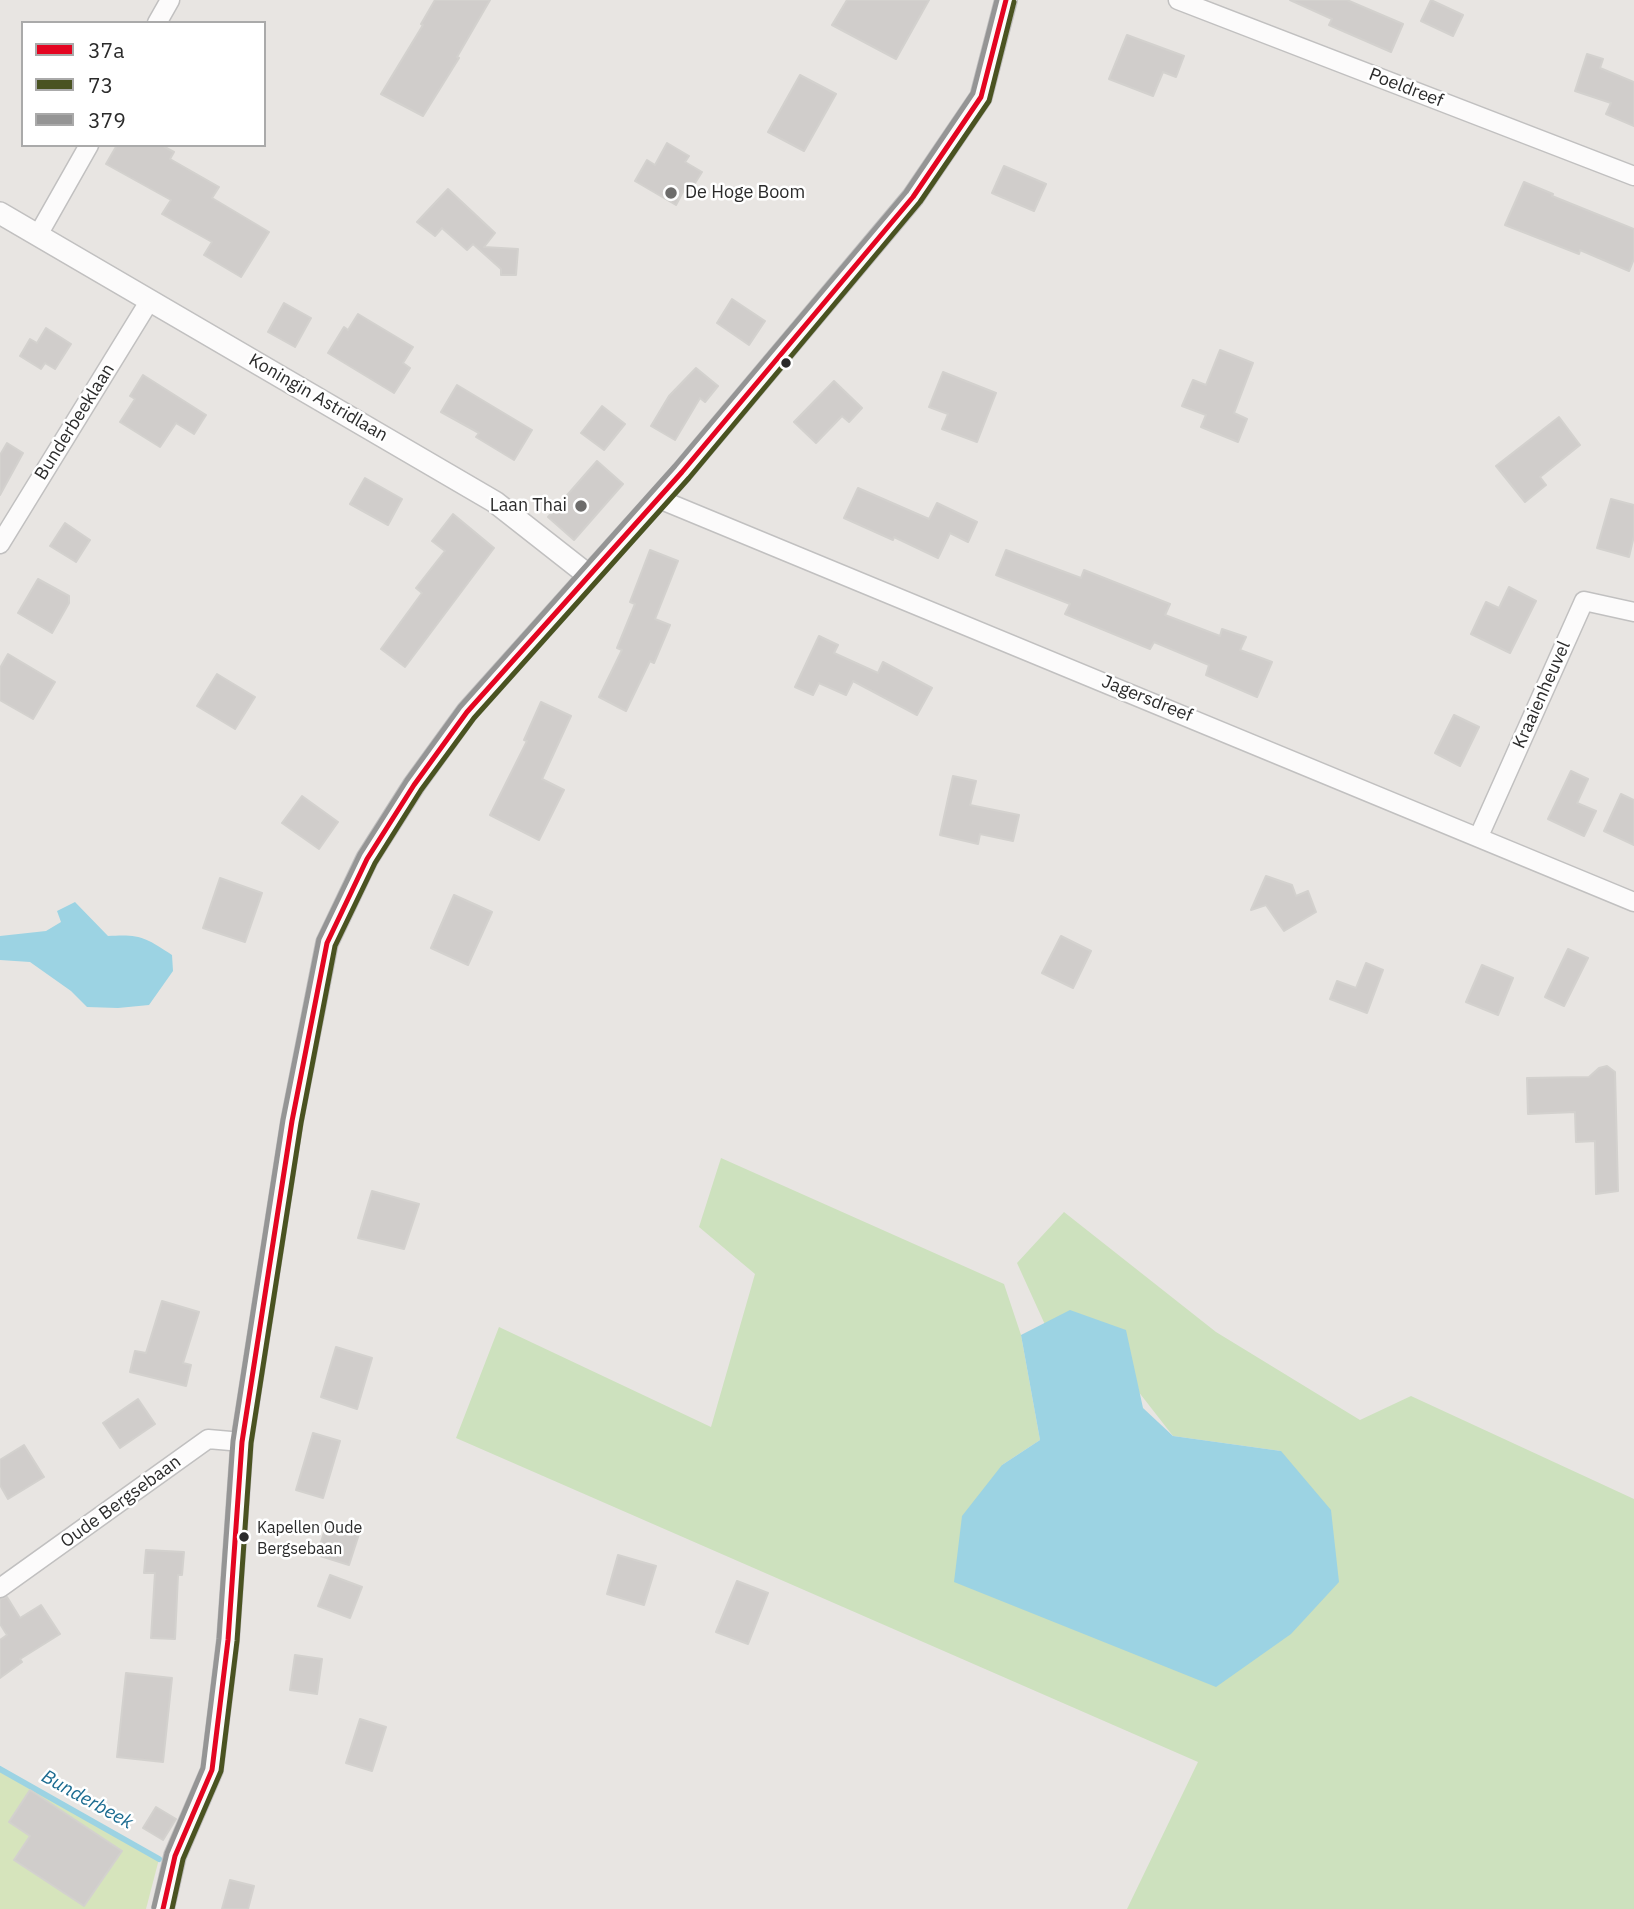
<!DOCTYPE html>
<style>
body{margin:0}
#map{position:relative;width:1634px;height:1909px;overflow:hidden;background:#e8e5e2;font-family:"IBM Plex Sans",sans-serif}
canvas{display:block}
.legend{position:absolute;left:21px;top:21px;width:245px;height:126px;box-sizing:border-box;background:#fff;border:2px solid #aaa;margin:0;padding:9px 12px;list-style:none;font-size:21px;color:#2b2b2b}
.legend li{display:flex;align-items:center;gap:14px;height:35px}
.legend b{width:35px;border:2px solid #aaa}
</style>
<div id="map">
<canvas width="1634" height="1909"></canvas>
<ul class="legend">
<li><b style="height:9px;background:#e40521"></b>37a</li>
<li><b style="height:9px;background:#4a5321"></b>73</li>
<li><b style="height:9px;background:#959595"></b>379</li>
</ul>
</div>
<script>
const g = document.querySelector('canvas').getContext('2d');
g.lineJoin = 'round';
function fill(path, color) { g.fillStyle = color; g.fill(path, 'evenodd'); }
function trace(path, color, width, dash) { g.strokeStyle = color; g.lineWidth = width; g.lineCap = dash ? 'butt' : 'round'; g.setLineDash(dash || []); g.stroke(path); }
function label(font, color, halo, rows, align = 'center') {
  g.font = font + ' "IBM Plex Sans",sans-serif'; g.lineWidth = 5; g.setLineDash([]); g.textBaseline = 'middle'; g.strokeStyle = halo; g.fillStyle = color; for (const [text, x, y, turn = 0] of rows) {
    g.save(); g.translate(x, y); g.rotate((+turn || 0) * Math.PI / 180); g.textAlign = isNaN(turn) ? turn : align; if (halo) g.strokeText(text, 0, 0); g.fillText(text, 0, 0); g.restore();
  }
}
const green = new Path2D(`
 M 721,1158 L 1004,1284 L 1021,1335 L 1040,1440 L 1002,1465 L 1281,1451 L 1173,1436 L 1113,1359 L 1047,1329 L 1017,1263 L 1064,1212 L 1216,1332 L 1360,1420 L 1411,1396 L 1634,1499 L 1634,1909 L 1127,1909 L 1198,1762 L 456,1438 L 499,1327 L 711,1427 L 755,1274 L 699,1227 Z`);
const pitch = new Path2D(`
 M 0,1769 L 159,1859 L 146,1909 L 0,1909 Z`);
const water = new Path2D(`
 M 75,902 L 108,936 C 140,934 145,937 172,955 L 173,971 L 149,1005 L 118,1008 L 87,1007 L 71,991 L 30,962 L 0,960 L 0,936 L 46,931 L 61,922 L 57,911 Z
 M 1070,1310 L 1126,1330 L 1143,1408 L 1173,1436 L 1281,1451 L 1331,1510 L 1339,1582 L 1291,1634 L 1216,1687 L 954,1582 L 962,1516 L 1002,1465 L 1040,1440 L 1021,1335 Z`);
const stream = new Path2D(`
 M 0,1769 L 159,1859`);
const building = new Path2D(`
 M 435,0 L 490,0 L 457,57 L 459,58 L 423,116 L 381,94 L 423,25 L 421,24 Z
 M 847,0 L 929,0 L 896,59 L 832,25 Z
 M 1290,0 L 1347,0 L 1403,24 L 1391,52 L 1329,25 L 1332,19 Z
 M 1431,0 L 1463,15 L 1453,36 L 1421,21 Z
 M 1127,35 L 1184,56 L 1176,77 L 1163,72 L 1153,96 L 1109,79 Z
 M 1587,54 L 1603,59 L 1600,68 L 1634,82 L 1634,126 L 1606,114 L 1611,103 L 1575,91 Z
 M 800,75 L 836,94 L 804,151 L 768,132 Z
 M 667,143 L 689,156 L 685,162 L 702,172 L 690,191 L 685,188 L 676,205 L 635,181 L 647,160 L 655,165 Z
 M 117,145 L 161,145 L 174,152 L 170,159 L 219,187 L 212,198 L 269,232 L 241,277 L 204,255 L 212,242 L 162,214 L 171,200 L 106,164 Z
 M 1004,166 L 1046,184 L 1034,211 L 992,193 Z
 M 1524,182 L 1553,194 L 1552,196 L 1634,229 L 1634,259 L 1629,271 L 1580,250 L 1579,254 L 1505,225 Z
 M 448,189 L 495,233 L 484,247 L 518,249 L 516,275 L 501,275 L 501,269 L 473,244 L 467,250 L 442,228 L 435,236 L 417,222 Z
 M 732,299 L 765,321 L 749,345 L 717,323 Z
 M 284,303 L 311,318 L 295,347 L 268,332 Z
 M 358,314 L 413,347 L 403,363 L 410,368 L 394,393 L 328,353 L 344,327 L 348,330 Z
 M 46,328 L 71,344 L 55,369 L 45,363 L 41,369 L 20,356 L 30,339 L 37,343 Z
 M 1220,350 L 1253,363 L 1234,413 L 1247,419 L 1238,442 L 1201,427 L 1206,415 L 1182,406 L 1193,380 L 1206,385 Z
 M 696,368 L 718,386 L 705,402 L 700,398 L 675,440 L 651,426 L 669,396 Z
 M 943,372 L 996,393 L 977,442 L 942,429 L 948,414 L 929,407 Z
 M 143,375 L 206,415 L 194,434 L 176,423 L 160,447 L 120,422 L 135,399 L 130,396 Z
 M 834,381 L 862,408 L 849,422 L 842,416 L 816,443 L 794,422 Z
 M 457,385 L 532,430 L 514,460 L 476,437 L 479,433 L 441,412 Z
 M 602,406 L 625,424 L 604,450 L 581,433 Z
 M 1559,417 L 1580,445 L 1540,477 L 1546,485 L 1525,502 L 1496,466 Z
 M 7,443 L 23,453 L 0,495 L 0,455 Z
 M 597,461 L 623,484 L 574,540 L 548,517 Z
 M 365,478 L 402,499 L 388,525 L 350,504 Z
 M 858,488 L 929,519 L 937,503 L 977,522 L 968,542 L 950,533 L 938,558 L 894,537 L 893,540 L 844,518 Z
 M 1611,499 L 1634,505 L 1634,536 L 1629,557 L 1597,548 Z
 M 453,514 L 494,548 L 405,667 L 381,649 L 422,593 L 416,588 L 445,551 L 432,541 Z
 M 65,523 L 90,540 L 76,562 L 50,546 Z
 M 650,550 L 678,561 L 655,619 L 670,625 L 654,663 L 650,661 L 626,711 L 599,697 L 622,650 L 617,648 L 635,604 L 630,602 Z
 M 1006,550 L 1081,578 L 1084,570 L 1170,604 L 1165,615 L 1220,636 L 1222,629 L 1246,637 L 1240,650 L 1272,662 L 1257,697 L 1206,675 L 1209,665 L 1154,642 L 1150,649 L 1065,614 L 1070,604 L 996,575 Z
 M 38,579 L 69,596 L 69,603 L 52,633 L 18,613 Z
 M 1509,587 L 1536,601 L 1510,653 L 1471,634 L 1486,602 L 1499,608 Z
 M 819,636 L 838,645 L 834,653 L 878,673 L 883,662 L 932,688 L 917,715 L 853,681 L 846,695 L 819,683 L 813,695 L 795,687 Z
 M 8,654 L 55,682 L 33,719 L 0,700 L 0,668 Z
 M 217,674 L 255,697 L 235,729 L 197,706 Z
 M 541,702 L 571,716 L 542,779 L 564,790 L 539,840 L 490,815 L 527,741 L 524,740 Z
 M 1454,715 L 1479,727 L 1460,766 L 1435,753 Z
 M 1571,771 L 1588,779 L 1577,803 L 1596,811 L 1584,836 L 1548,819 Z
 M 953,776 L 976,781 L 970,805 L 1019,815 L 1013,841 L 980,834 L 978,844 L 940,835 Z
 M 1621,794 L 1634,800 L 1634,845 L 1604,831 Z
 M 302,796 L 338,822 L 319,849 L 282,823 Z
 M 1266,876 L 1292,885 L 1296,896 L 1308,891 L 1316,912 L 1284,931 L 1266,905 L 1251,910 Z
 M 220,878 L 262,893 L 245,942 L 203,928 Z
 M 454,895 L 492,912 L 468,965 L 431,948 Z
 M 1061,936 L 1091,951 L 1073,988 L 1042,973 Z
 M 1568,949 L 1588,958 L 1564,1006 L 1545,997 Z
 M 1366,963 L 1383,970 L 1367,1013 L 1330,999 L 1337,981 L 1356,988 Z
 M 1482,965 L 1513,978 L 1498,1015 L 1466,1002 Z
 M 1607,1066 L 1615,1072 L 1618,1191 L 1596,1194 L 1595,1141 L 1576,1142 L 1575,1112 L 1528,1114 L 1527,1078 L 1589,1077 L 1599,1068 Z
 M 372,1191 L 419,1204 L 404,1249 L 358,1238 Z
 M 162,1301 L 199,1312 L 183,1363 L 191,1365 L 186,1386 L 130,1372 L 135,1351 L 146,1353 Z
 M 336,1347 L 372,1358 L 357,1409 L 321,1397 Z
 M 138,1399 L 155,1424 L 120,1448 L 103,1423 Z
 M 313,1433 L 340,1441 L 323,1498 L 296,1490 Z
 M 24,1445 L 44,1477 L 8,1499 L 0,1485 L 0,1460 Z
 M 327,1523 L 359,1534 L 349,1565 L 317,1555 Z
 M 146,1550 L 184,1552 L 182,1575 L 178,1575 L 175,1639 L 151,1638 L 155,1573 L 144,1573 Z
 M 618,1555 L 656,1566 L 644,1605 L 607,1594 Z
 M 330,1575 L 362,1587 L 350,1618 L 318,1606 Z
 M 737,1581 L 768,1593 L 748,1644 L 716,1632 Z
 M 7,1597 L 20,1618 L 41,1605 L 60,1634 L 20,1659 L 22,1662 L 0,1678 L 0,1640 L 7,1635 L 0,1624 L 0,1599 Z
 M 295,1655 L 322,1659 L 317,1694 L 290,1690 Z
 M 126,1673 L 172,1678 L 163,1762 L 117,1757 Z
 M 360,1719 L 386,1727 L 372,1771 L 346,1763 Z
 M 30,1790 L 122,1851 L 84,1906 L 14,1860 L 30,1836 L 9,1822 Z
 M 156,1807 L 176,1819 L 163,1840 L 143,1828 Z
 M 230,1880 L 254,1886 L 248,1909 L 222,1909 Z`);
const minor = new Path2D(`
 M 1178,0 L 1634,176
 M 157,23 L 170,0
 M 38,235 L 89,145
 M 659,499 L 1634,902
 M 0,544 L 150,300
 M 1479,836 L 1584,601 L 1634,612
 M 0,1588 L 208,1439 L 242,1442`);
const tertiary = new Path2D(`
 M 0,213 L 495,502 L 588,575
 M 163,1909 L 175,1856 L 212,1770 L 228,1640 L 242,1442 L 292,1121 L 327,943 L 367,859 L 414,785 L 467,712 L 682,472 L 913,197 L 981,97 L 1006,0`);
const bus1 = new Path2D(`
 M 163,1909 L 175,1856 L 212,1770 L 228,1640 L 242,1442 L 292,1121 L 327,943 L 367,859 L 414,785 L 467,712 L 682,472 L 913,197 L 981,97 L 1006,0`);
const bus2 = new Path2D(`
 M 172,1909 L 183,1859 L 221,1771 L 237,1641 L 251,1443 L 301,1123 L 335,946 L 375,863 L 421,790 L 474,718 L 689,478 L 920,202 L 989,101 L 1014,2`);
const bus3 = new Path2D(`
 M 154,1907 L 167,1853 L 203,1768 L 219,1639 L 233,1441 L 283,1120 L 319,939 L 360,854 L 407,780 L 460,707 L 675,466 L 906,192 L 973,93 L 997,0`);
const markers = [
 [671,193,7,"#6d6c6b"],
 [786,363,6,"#2b2b2b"],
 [581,506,7,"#6d6c6b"],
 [244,1537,6,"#2b2b2b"]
];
const busNames = [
 ["Kapellen Oude",257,1528],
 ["Bergsebaan",257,1549]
];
const streetNames = [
 ["Poeldreef",1406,88,21],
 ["Koningin Astridlaan",318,398,30],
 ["Bunderbeeklaan",75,422,-58],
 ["Kraaienheuvel",1542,695,-66],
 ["Jagersdreef",1147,699,22],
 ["Oude Bergsebaan",121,1502,-36]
];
const poiNames = [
 ["De Hoge Boom",685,193],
 ["Laan Thai",567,506,"right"]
];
const waterNames = [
 ["Bunderbeek",87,1800,29]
];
fill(green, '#cde1be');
fill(pitch, '#d6e4bc');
fill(water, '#9cd3e3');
trace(stream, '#9cd3e3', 6);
fill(building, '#d0cdcb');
trace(building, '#d3d1ce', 2);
trace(minor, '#c1c0c0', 21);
trace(tertiary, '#c1c0c0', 24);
trace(minor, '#fcfbfb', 18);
trace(tertiary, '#fcfbfb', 21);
trace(bus1, '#e40521', 5);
trace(bus2, '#4a5321', 5);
trace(bus3, '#959595', 5);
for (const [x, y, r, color] of markers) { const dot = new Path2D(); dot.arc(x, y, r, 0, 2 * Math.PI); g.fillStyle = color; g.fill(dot); trace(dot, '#fff', 2.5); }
label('16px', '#2b2b2b', '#fff', busNames, 'left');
label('18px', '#2b2b2b', '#fff', streetNames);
label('18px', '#2b2b2b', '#fff', poiNames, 'left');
label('italic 19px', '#1b6b90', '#fff', waterNames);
</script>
